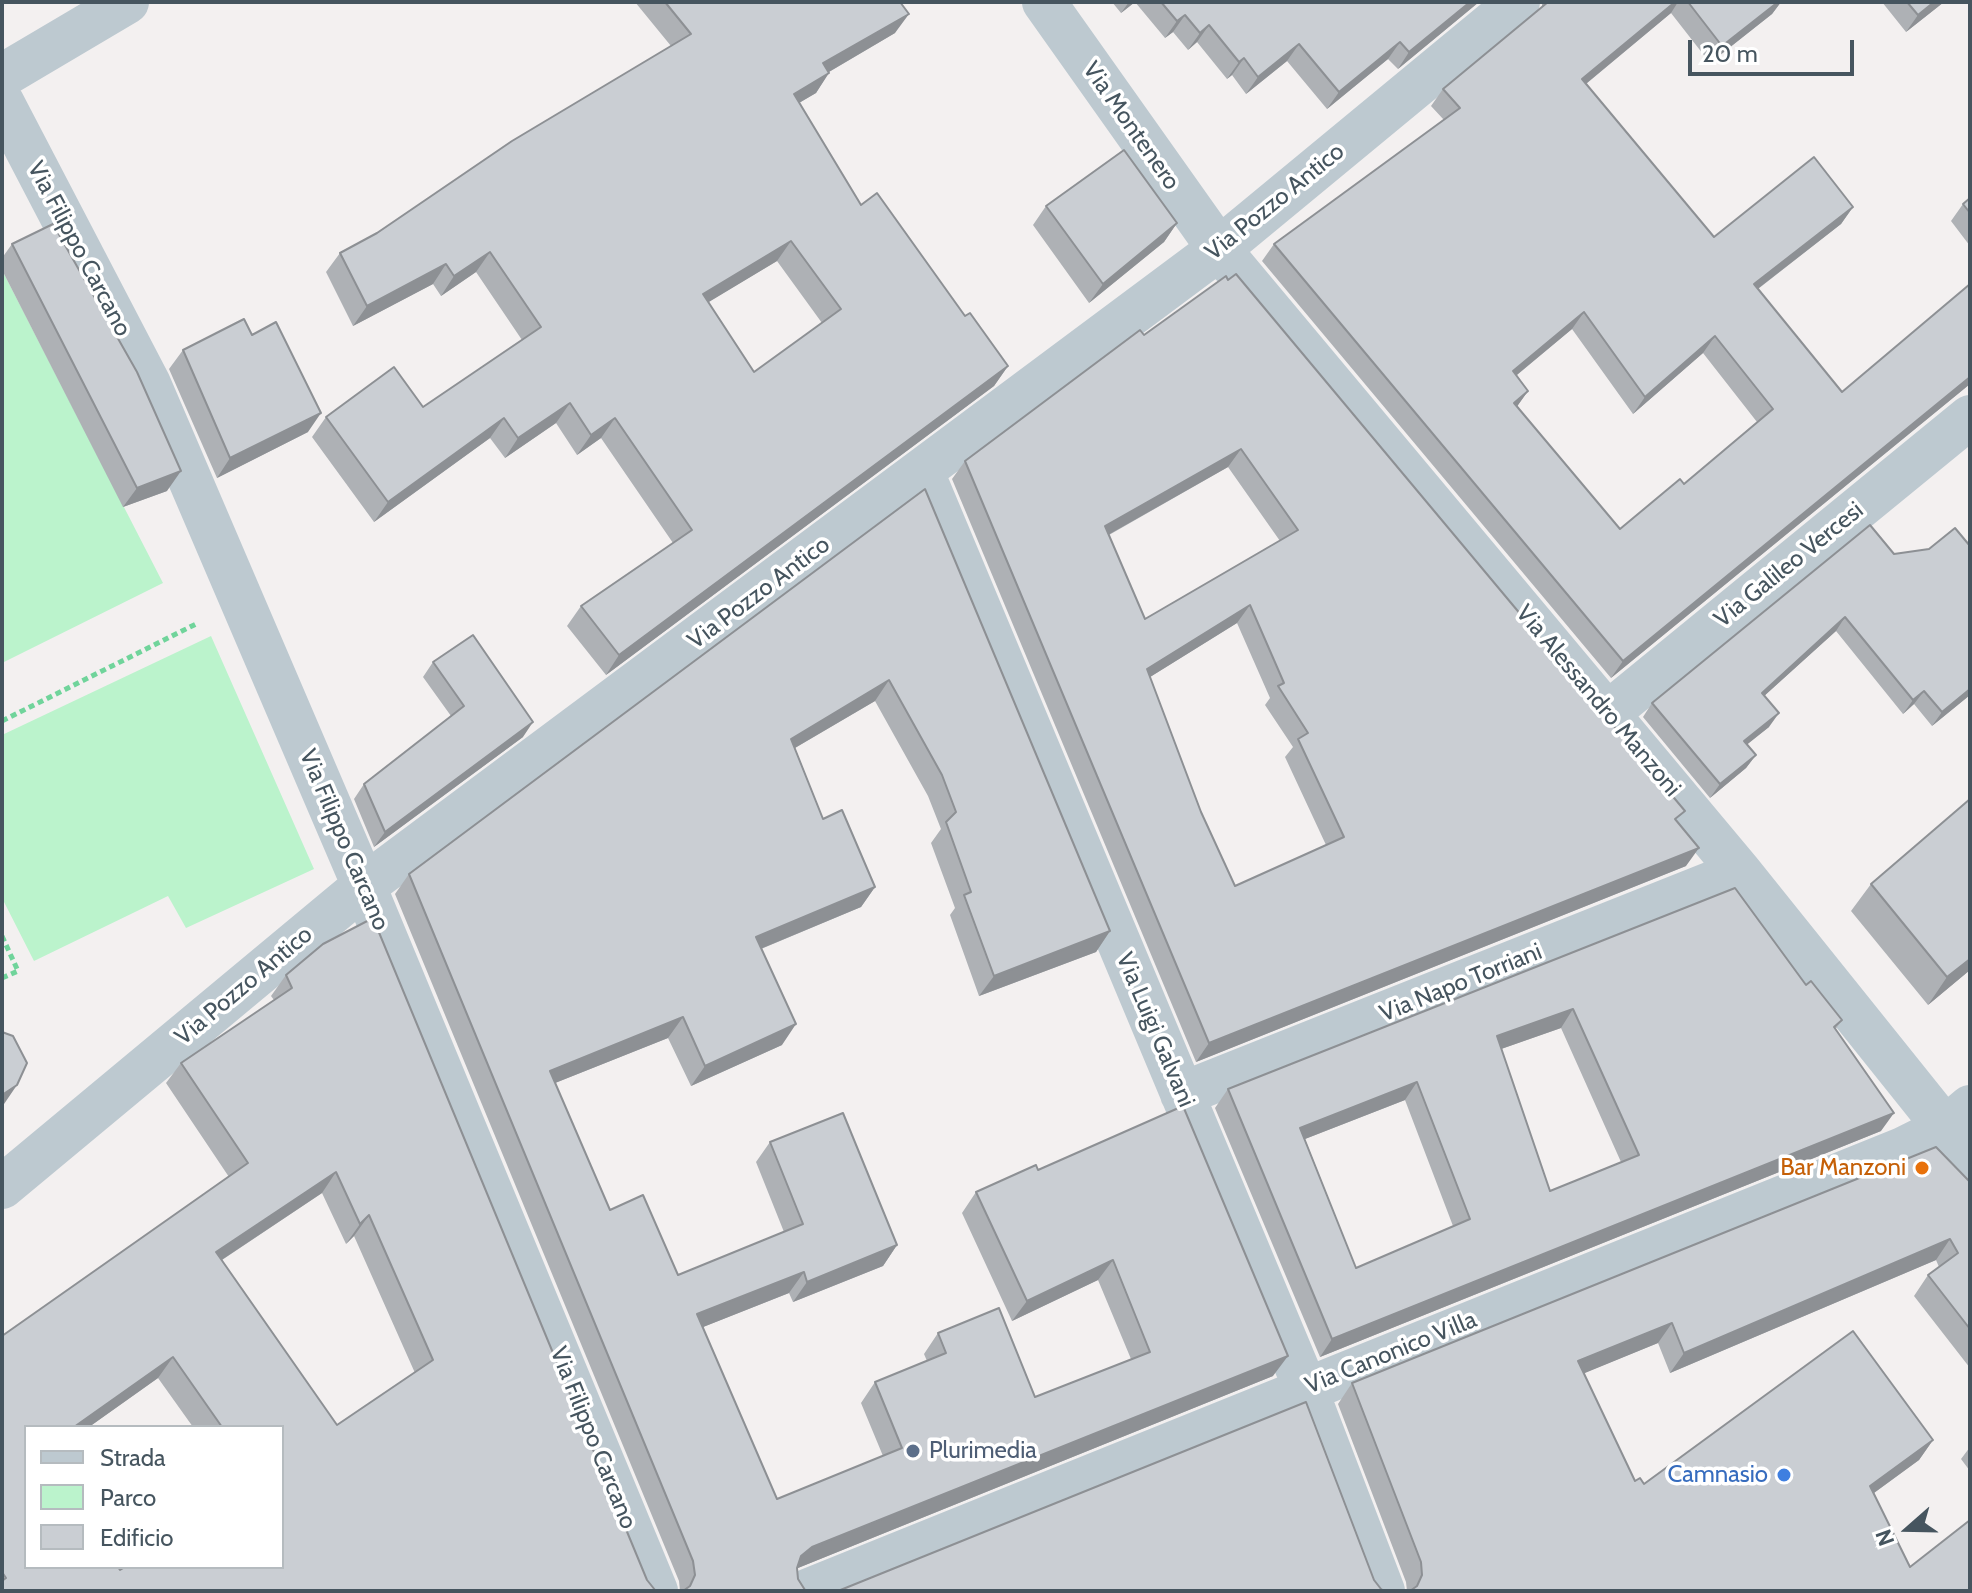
<!DOCTYPE html>
<style>
body{margin:0}
#map{position:relative;width:1972px;height:1593px;overflow:hidden;background:#f3f0f0;font-family:Cabin,sans-serif}
canvas{display:block}
.frame{position:absolute;inset:0;border:4px solid #46555f;pointer-events:none}
.legend{position:absolute;left:24px;top:1425px;width:260px;height:144px;box-sizing:border-box;background:#fff;border:2px solid #b5bbbf;margin:0;padding:10px 14px;list-style:none;font-size:24px;color:#46555f}
.legend li{display:flex;align-items:center;gap:16px;height:40px}
.legend b{width:40px;border:2px solid #b5bbbf}
.north{position:absolute;left:1868px;top:1489px;width:80px;height:80px;-webkit-text-stroke:6px #fff;paint-order:stroke;rotate:250deg;font-size:22px;font-weight:700;line-height:32px;text-align:center;color:#46555f}
.north::after{content:'';display:block;margin:auto;width:28px;height:36px;background:#46555f;clip-path:polygon(50% 0,100% 100%,50% 72%,0 100%)}
.scale{position:absolute;left:1688px;top:40px;width:166px;height:36px;box-sizing:border-box;border:4px solid #46555f;border-top:0;padding-left:10px;font-size:24px;line-height:28px;white-space:nowrap;color:#46555f;-webkit-text-stroke:6px #fff;paint-order:stroke}
</style>
<div id="map">
<canvas width="1972" height="1593"></canvas>
<div class="frame"></div>
<ul class="legend">
<li><b style="height:10px;background:#bdc9d0"></b>Strada</li>
<li><b style="height:22px;background:#bbf3cc"></b>Parco</li>
<li><b style="height:22px;background:#caced3"></b>Edificio</li>
</ul>
<div class="north">N</div>
<div class="scale">20 m</div>
</div>
<script>
const g = document.querySelector('canvas').getContext('2d');
g.lineJoin = 'round';
function fill(path, color) { g.fillStyle = color; g.fill(path, 'evenodd'); }
function trace(path, color, width, dash) { g.strokeStyle = color; g.lineWidth = width; g.lineCap = dash ? 'butt' : 'round'; g.setLineDash(dash || []); g.stroke(path); }
function label(font, color, halo, rows, align = 'center') {
  g.font = font + ' Cabin,sans-serif'; g.lineWidth = 7; g.setLineDash([]); g.textBaseline = 'middle'; g.strokeStyle = halo; g.fillStyle = color; for (const [text, x, y, turn = 0] of rows) {
    g.save(); g.translate(x, y); g.rotate((+turn || 0) * Math.PI / 180); g.textAlign = isNaN(turn) ? turn : align; if (halo) g.strokeText(text, 0, 0); g.fillText(text, 0, 0); g.restore();
  }
}
const green = new Path2D(`
 M 2,270 L 163,583 L 2,663 Z
 M 211,636 L 314,869 L 186,928 L 168,896 L 34,961 L 2,898 L 2,735 Z`);
const path = new Path2D(`
 M 2,721 L 198,623
 M 2,936 L 18,971 L 2,978`);
const minor = new Path2D(`
 M 1044,2 L 1219,249 L 1740,872 L 1970,1159
 M 2,76 L 127,2
 M 2,102 L 149,384 L 364,886 L 656,1591
 M 922,472 L 1305,1387 L 1383,1591
 M 1608,713 L 1970,417
 M 1182,1094 L 1740,872
 M 2,1187 L 364,886 L 1219,249 L 1518,2
 M 807,1591 L 1903,1149 L 1945,1128 L 1970,1107`);
const wall = new Path2D(`
 M 635,2 L 900,2 L 895,33 L 829,72 L 816,93 L 799,103 L 861,205 L 965,316 L 1008,366 L 994,386 L 606,675 L 567,626 L 581,606 L 673,543 L 601,438 L 577,455 L 556,423 L 505,458 L 490,438 L 374,522 L 312,437 L 326,417 L 423,407 L 522,340 L 476,272 L 441,296 L 433,284 L 353,326 L 326,272 L 340,253 L 377,233 L 671,46 ZM 777,261 L 822,323 L 754,372 L 708,302 Z
 M 1112,2 L 1135,2 L 1121,13 Z
 M 1135,2 L 1479,2 L 1398,69 L 1388,59 L 1327,109 L 1287,61 L 1246,94 L 1232,75 L 1227,79 L 1197,42 L 1188,50 L 1173,32 L 1165,38 Z
 M 1542,2 L 1781,2 L 1772,14 L 1710,63 L 1671,13 L 1586,84 L 1714,237 L 1853,207 L 1841,224 L 1758,289 L 1842,392 L 1970,284 L 1970,384 L 1611,678 L 1262,261 L 1274,244 L 1444,120 L 1431,106 L 1443,89 L 1542,8 ZM 1572,329 L 1633,414 L 1703,353 L 1757,422 L 1684,484 L 1620,529 L 1517,406 L 1528,391 L 1517,375 Z
 M 1882,2 L 1944,2 L 1906,32 Z
 M 1970,198 L 1970,246 L 1951,221 L 1963,204 Z
 M 1046,206 L 1177,223 L 1164,242 L 1089,303 L 1033,225 Z
 M 12,244 L 167,491 L 123,507 L 2,270 L 2,258 Z
 M 252,335 L 308,432 L 217,478 L 169,369 L 183,350 Z
 M 1144,335 L 1677,821 L 1686,866 L 1196,1062 L 952,479 L 965,461 ZM 1228,467 L 1280,541 L 1145,619 L 1109,535 ZM 1237,623 L 1270,698 L 1265,705 L 1293,747 L 1285,757 L 1326,845 L 1235,886 L 1201,812 L 1150,677 Z
 M 925,489 L 1110,931 L 1096,952 L 979,996 L 950,915 L 955,908 L 931,843 L 941,829 L 928,796 L 875,701 L 795,748 L 823,819 L 875,887 L 861,907 L 761,949 L 782,1045 L 691,1086 L 668,1038 L 555,1083 L 610,1210 L 678,1275 L 784,1232 L 756,1162 L 770,1142 L 897,1245 L 883,1266 L 793,1302 L 789,1293 L 703,1327 L 777,1499 L 883,1456 L 861,1403 L 875,1382 L 927,1361 L 924,1354 L 938,1333 L 1035,1397 L 1131,1359 L 1098,1280 L 1012,1321 L 962,1213 L 976,1192 L 1038,1170 L 1273,1376 L 798,1568 L 797,1569 L 798,1579 L 805,1590 L 808,1591 L 680,1591 L 679,1581 L 395,894 L 409,874 Z
 M 1870,525 L 1970,695 L 1932,726 L 1914,704 L 1903,714 L 1836,631 L 1764,696 L 1769,727 L 1747,744 L 1756,755 L 1746,768 L 1710,798 L 1643,717 L 1652,703 Z
 M 433,662 L 523,737 L 374,847 L 354,799 L 364,784 L 451,716 L 423,677 Z
 M 1970,799 L 1970,970 L 1928,1005 L 1851,911 L 1871,884 Z
 M 1735,888 L 1806,985 L 1842,1020 L 1835,1030 L 1881,1131 L 1320,1357 L 1215,1108 L 1228,1089 ZM 1561,1028 L 1621,1162 L 1550,1191 L 1501,1049 ZM 1405,1100 L 1453,1226 L 1356,1268 L 1305,1139 Z
 M 286,975 L 647,1580 L 2,1591 L 2,1336 L 229,1177 L 166,1083 L 181,1063 L 274,1000 L 271,996 ZM 322,1193 L 346,1244 L 354,1236 L 415,1373 L 337,1425 L 222,1260 ZM 158,1378 L 193,1427 L 282,1427 L 282,1567 L 120,1570 L 26,1567 L 26,1427 L 89,1427 Z
 M 1970,1182 L 1970,1368 L 1914,1296 L 1928,1275 L 1939,1267 L 1936,1260 L 1670,1373 L 1658,1343 L 1584,1373 L 1635,1481 L 1644,1484 L 1933,1440 L 1919,1460 L 1874,1493 L 1910,1567 L 1970,1591 L 1407,1591 L 1406,1582 L 1338,1404 L 1352,1383 Z
 M 1970,1447 L 1970,1471 L 1961,1459 Z`);
const shadedWall = new Path2D(`
 M 1129,2 L 1135,2 L 1121,13 Z
 M 1470,2 L 1479,2 L 1398,69 L 1409,52 Z
 M 1675,2 L 1678,2 L 1671,13 L 1570,97 L 1582,79 Z
 M 1778,2 L 1781,2 L 1772,14 L 1710,63 L 1722,46 Z
 M 1934,2 L 1944,2 L 1906,32 L 1918,15 Z
 M 909,14 L 895,33 L 810,83 L 823,63 Z
 M 1185,15 L 1173,32 L 1165,38 L 1177,21 Z
 M 1209,25 L 1197,42 L 1188,50 L 1200,33 Z
 M 1400,42 L 1388,59 L 1327,109 L 1339,92 Z
 M 1299,44 L 1287,61 L 1246,94 L 1258,77 Z
 M 1244,58 L 1232,75 L 1227,79 L 1239,62 Z
 M 829,73 L 816,93 L 780,114 L 794,94 Z
 M 1853,207 L 1841,224 L 1742,301 L 1754,284 Z
 M 1177,223 L 1164,242 L 1089,303 L 1103,284 Z
 M 791,241 L 777,261 L 689,314 L 703,294 Z
 M 490,252 L 476,272 L 441,296 L 454,276 Z
 M 446,264 L 433,284 L 353,326 L 367,306 Z
 M 1584,312 L 1572,329 L 1501,388 L 1513,371 Z
 M 1715,336 L 1703,353 L 1633,414 L 1645,397 Z
 M 1008,366 L 994,386 L 606,675 L 619,655 Z
 M 1970,377 L 1970,384 L 1611,678 L 1623,661 Z
 M 1528,391 L 1516,408 L 1514,403 Z
 M 570,403 L 556,423 L 505,458 L 518,438 Z
 M 321,413 L 308,432 L 217,478 L 230,458 Z
 M 504,418 L 490,438 L 374,522 L 388,502 Z
 M 615,418 L 601,438 L 577,455 L 591,435 Z
 M 1241,449 L 1228,467 L 1092,544 L 1105,526 Z
 M 181,471 L 167,491 L 123,507 L 137,488 Z
 M 1250,605 L 1237,623 L 1134,687 L 1147,669 Z
 M 1845,617 L 1836,631 L 1752,707 L 1762,693 Z
 M 889,680 L 875,701 L 776,759 L 791,739 Z
 M 1970,689 L 1970,695 L 1932,726 L 1942,712 Z
 M 1924,691 L 1914,704 L 1903,714 L 1913,700 Z
 M 1779,713 L 1769,727 L 1734,755 L 1744,741 Z
 M 533,722 L 523,737 L 374,847 L 385,832 Z
 M 1756,755 L 1746,768 L 1710,798 L 1720,784 Z
 M 1699,848 L 1686,866 L 1196,1062 L 1209,1043 Z
 M 875,887 L 861,907 L 741,957 L 756,937 Z
 M 1110,931 L 1096,952 L 979,996 L 994,976 Z
 M 1970,959 L 1970,970 L 1928,1005 L 1947,977 Z
 M 1573,1009 L 1561,1028 L 1484,1055 L 1497,1036 Z
 M 683,1017 L 668,1038 L 535,1091 L 550,1071 Z
 M 796,1024 L 782,1045 L 691,1086 L 705,1066 Z
 M 1417,1082 L 1405,1100 L 1287,1146 L 1300,1128 Z
 M 17,1085 L 2,1107 L 2,1095 Z
 M 1894,1113 L 1881,1131 L 1320,1357 L 1332,1339 Z
 M 336,1172 L 322,1193 L 202,1273 L 216,1252 Z
 M 369,1215 L 354,1236 L 346,1244 L 360,1224 Z
 M 1950,1239 L 1936,1260 L 1670,1373 L 1684,1353 Z
 M 897,1245 L 883,1266 L 793,1302 L 807,1282 Z
 M 1113,1260 L 1098,1280 L 1012,1321 L 1027,1301 Z
 M 804,1272 L 789,1293 L 683,1335 L 697,1314 Z
 M 1672,1323 L 1658,1343 L 1563,1382 L 1578,1361 Z
 M 1288,1356 L 1273,1376 L 798,1568 L 787,1576 L 801,1556 L 812,1547 Z
 M 173,1357 L 158,1378 L 89,1427 L 74,1427 Z
 M 1933,1440 L 1919,1460 L 1856,1506 L 1870,1486 Z`);
const building = new Path2D(`
 M 665,2 L 900,2 L 909,14 L 823,63 L 829,73 L 794,94 L 861,205 L 877,193 L 965,316 L 970,313 L 1008,366 L 619,655 L 581,606 L 692,530 L 615,418 L 591,435 L 570,403 L 518,438 L 504,418 L 388,502 L 326,417 L 394,367 L 423,407 L 541,327 L 490,252 L 454,276 L 446,264 L 367,306 L 340,253 L 377,233 L 512,141 L 691,34 ZM 791,241 L 841,309 L 754,372 L 703,294 Z
 M 1161,2 L 1470,2 L 1409,52 L 1400,42 L 1339,92 L 1299,44 L 1258,77 L 1244,58 L 1239,62 L 1209,25 L 1200,33 L 1185,15 L 1177,21 Z
 M 1548,2 L 1675,2 L 1582,79 L 1714,237 L 1814,157 L 1853,207 L 1754,284 L 1842,392 L 1970,284 L 1970,377 L 1623,661 L 1274,244 L 1460,108 L 1443,89 ZM 1584,312 L 1645,397 L 1715,336 L 1773,409 L 1684,484 L 1680,479 L 1620,529 L 1514,403 L 1528,391 L 1513,371 Z
 M 1688,2 L 1778,2 L 1722,46 Z
 M 1907,2 L 1934,2 L 1918,15 Z
 M 1124,150 L 1177,223 L 1103,284 L 1046,206 Z
 M 1970,198 L 1970,213 L 1963,204 Z
 M 53,224 L 137,372 L 181,471 L 137,488 L 12,244 Z
 M 1236,274 L 1685,811 L 1675,819 L 1699,848 L 1209,1043 L 965,461 L 1140,330 L 1144,335 L 1226,276 L 1228,280 ZM 1241,449 L 1298,530 L 1145,619 L 1105,526 ZM 1250,605 L 1284,683 L 1278,686 L 1308,733 L 1298,739 L 1344,837 L 1235,886 L 1201,812 L 1147,669 Z
 M 244,319 L 252,335 L 276,322 L 321,413 L 230,458 L 183,350 Z
 M 925,489 L 1110,931 L 994,976 L 964,895 L 971,892 L 946,822 L 956,812 L 942,775 L 889,680 L 791,739 L 823,819 L 842,810 L 875,887 L 756,937 L 796,1024 L 705,1066 L 683,1017 L 550,1071 L 610,1210 L 643,1195 L 678,1275 L 803,1224 L 770,1142 L 843,1113 L 897,1245 L 807,1282 L 804,1272 L 697,1314 L 777,1499 L 902,1448 L 875,1382 L 946,1353 L 938,1333 L 999,1308 L 1035,1397 L 1150,1352 L 1113,1260 L 1027,1301 L 976,1192 L 1036,1165 L 1038,1170 L 1183,1106 L 1288,1356 L 812,1547 L 801,1556 L 797,1568 L 798,1579 L 805,1590 L 808,1591 L 683,1591 L 690,1586 L 695,1575 L 693,1561 L 409,874 Z
 M 1870,525 L 1894,554 L 1929,549 L 1955,528 L 1970,546 L 1970,689 L 1942,712 L 1924,691 L 1913,700 L 1845,617 L 1762,693 L 1779,713 L 1744,741 L 1756,755 L 1720,784 L 1652,703 Z
 M 473,635 L 533,722 L 385,832 L 364,784 L 464,706 L 433,662 Z
 M 1970,799 L 1970,959 L 1947,977 L 1871,884 Z
 M 1735,888 L 1806,985 L 1811,981 L 1842,1020 L 1834,1027 L 1894,1113 L 1332,1339 L 1228,1089 ZM 1573,1009 L 1639,1155 L 1550,1191 L 1497,1036 ZM 1417,1082 L 1470,1219 L 1356,1268 L 1300,1128 Z
 M 373,918 L 647,1580 L 655,1590 L 657,1591 L 2,1591 L 2,1581 L 6,1578 L 2,1572 L 2,1336 L 248,1163 L 181,1063 L 292,988 L 286,975 L 323,944 ZM 336,1172 L 360,1224 L 369,1215 L 433,1360 L 337,1425 L 216,1252 ZM 173,1357 L 222,1427 L 282,1427 L 282,1567 L 125,1567 L 120,1570 L 118,1567 L 26,1567 L 26,1427 L 74,1427 Z
 M 2,1032 L 13,1036 L 27,1063 L 17,1085 L 2,1095 Z
 M 1936,1147 L 1970,1182 L 1970,1329 L 1928,1275 L 1958,1253 L 1950,1239 L 1684,1353 L 1672,1323 L 1578,1361 L 1635,1481 L 1640,1478 L 1644,1484 L 1853,1331 L 1933,1440 L 1870,1486 L 1910,1567 L 1970,1520 L 1970,1591 L 1410,1591 L 1417,1586 L 1422,1575 L 1421,1562 L 1352,1383 Z
 M 1306,1402 L 1374,1580 L 1381,1589 L 1384,1591 L 838,1591 Z`);
const markers = [
 [1922,1168,8,"#e8710a"],
 [913,1451,8,"#5c6f8a"],
 [1784,1475,8,"#3f7fe0"]
];
const streetNames = [
 ["Via Montenero",1131,126,55],
 ["Via Pozzo Antico",1275,202,-39],
 ["Via Filippo Carcano",79,249,62],
 ["Via Galileo Vercesi",1789,565,-39],
 ["Via Pozzo Antico",759,593,-37],
 ["Via Alessandro Manzoni",1598,701,50],
 ["Via Filippo Carcano",344,840,67],
 ["Via Napo Torriani",1461,983,-22],
 ["Via Pozzo Antico",244,986,-40],
 ["Via Luigi Galvani",1155,1030,67],
 ["Via Canonico Villa",1391,1353,-22],
 ["Via Filippo Carcano",593,1438,68]
];
const foodNames = [
 ["Bar Manzoni",1906,1168]
];
const serviceNames = [
 ["Plurimedia",929,1451]
];
const shopNames = [
 ["Camnasio",1768,1475]
];
fill(green, '#bbf3cc');
trace(path, '#70d49b', 5, [6, 4]);
trace(minor, '#bdc9d0', 44);
fill(wall, '#aeb1b5');
fill(shadedWall, '#8d9094');
fill(building, '#caced3');
trace(building, '#8d9094', 2);
for (const [x, y, r, color] of markers) { const dot = new Path2D(); dot.arc(x, y, r, 0, 2 * Math.PI); g.fillStyle = color; g.fill(dot); trace(dot, '#fff', 3); }
label('24px', '#46555f', '#fff', streetNames);
label('24px', '#c56008', '#fff', foodNames, 'right');
label('24px', '#4e5e75', '#fff', serviceNames, 'left');
label('24px', '#366cbe', '#fff', shopNames, 'right');
</script>
